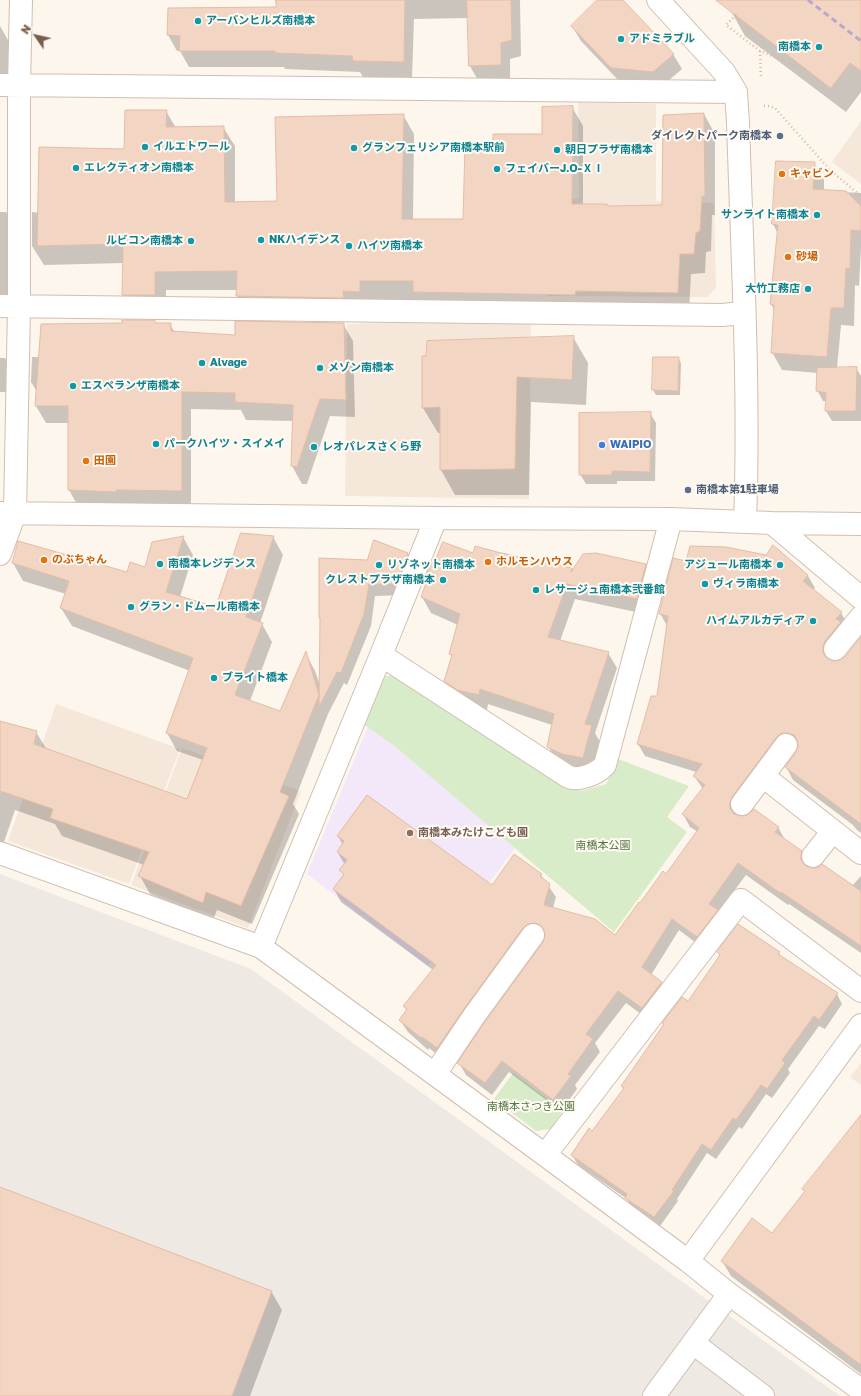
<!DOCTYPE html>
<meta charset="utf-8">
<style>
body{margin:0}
#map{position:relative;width:861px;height:1396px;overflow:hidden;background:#fdf6ec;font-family:"Golos Text",sans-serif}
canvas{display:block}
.north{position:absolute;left:16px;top:16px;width:40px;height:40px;-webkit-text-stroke:3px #fffaf3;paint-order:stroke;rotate:304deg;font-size:11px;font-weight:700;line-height:16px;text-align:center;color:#7a5c4d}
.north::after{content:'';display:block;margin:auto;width:14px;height:18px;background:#7a5c4d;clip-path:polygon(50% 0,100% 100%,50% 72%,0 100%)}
</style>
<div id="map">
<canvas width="861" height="1396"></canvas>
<div class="north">N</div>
</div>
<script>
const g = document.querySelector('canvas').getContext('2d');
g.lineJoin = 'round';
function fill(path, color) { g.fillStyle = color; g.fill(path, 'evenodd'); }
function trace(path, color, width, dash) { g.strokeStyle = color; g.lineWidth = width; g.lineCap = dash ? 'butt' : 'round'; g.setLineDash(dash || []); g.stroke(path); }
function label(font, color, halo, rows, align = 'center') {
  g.font = font + ' "Golos Text","Noto Sans JP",sans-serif'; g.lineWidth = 4; g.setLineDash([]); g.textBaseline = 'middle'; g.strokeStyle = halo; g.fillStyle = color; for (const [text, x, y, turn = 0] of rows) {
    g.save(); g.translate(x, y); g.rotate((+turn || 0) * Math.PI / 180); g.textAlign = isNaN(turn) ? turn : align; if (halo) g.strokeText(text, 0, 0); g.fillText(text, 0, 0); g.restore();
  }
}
const residential = new Path2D(`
 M 578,102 L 656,104 L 656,201 L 714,203 L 716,288 L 708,297 L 547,296 L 550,201 L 579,198 Z
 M 861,121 L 861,184 L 832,162 Z
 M 531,319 L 529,499 L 345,496 L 347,324 Z
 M 56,704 L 180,749 L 129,884 L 8,841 Z
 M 182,748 L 301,791 L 248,928 L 131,885 Z
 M 861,1063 L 861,1085 L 850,1077 Z`);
const industrial = new Path2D(`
 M 0,874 L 251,969 L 840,1396 L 0,1396 Z`);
const education = new Path2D(`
 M 368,727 L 393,745 L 515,848 L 428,966 L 307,874 Z`);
const green = new Path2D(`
 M 392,675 L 568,785 L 581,791 L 606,784 L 618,759 L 689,786 L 667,817 L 687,832 L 614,932 L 393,745 L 363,724 L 382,677 Z
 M 513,1073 L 563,1111 L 550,1129 L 536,1131 L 494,1099 Z`);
const shadow = new Path2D(`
 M 277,0 L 520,0 L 521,56 L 510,59 L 510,81 L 479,82 L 470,66 L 468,18 L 414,19 L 412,78 L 363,77 L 360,72 L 285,69 L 284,67 L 189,67 L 180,51 L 177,51 L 168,35 L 277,8 Z
 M 599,0 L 622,0 L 673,54 L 682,69 L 662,86 L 620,82 L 581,41 L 572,26 Z
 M 739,0 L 861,0 L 861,92 L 846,112 L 745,36 L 731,11 Z
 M 0,26 L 8,40 L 9,74 L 0,81 Z
 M 572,107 L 583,126 L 583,205 L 608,207 L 663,206 L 704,114 L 715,134 L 715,215 L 712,215 L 711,251 L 706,252 L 705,273 L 691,274 L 689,312 L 248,315 L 237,296 L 237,290 L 166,290 L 166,314 L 135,314 L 123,295 L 124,263 L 44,265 L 32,246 L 32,212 L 40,213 L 125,150 L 166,111 L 176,128 L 223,127 L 235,146 L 235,203 L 278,202 L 403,115 L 414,134 L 413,220 L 464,220 L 494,146 L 543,135 Z
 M 777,162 L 814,163 L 824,180 L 824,191 L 861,193 L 861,247 L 859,286 L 855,285 L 854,326 L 841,325 L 837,368 L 856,368 L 861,376 L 861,421 L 832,421 L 826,411 L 827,401 L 823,401 L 817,390 L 818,373 L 782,370 L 772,352 L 775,311 L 771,304 L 778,234 L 773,224 Z
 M 0,212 L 6,212 L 17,230 L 17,265 L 8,265 L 7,304 L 0,304 Z
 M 155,324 L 170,324 L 175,333 L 236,336 L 343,324 L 353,341 L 355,417 L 330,416 L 307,484 L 302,484 L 292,466 L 293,421 L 246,420 L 241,410 L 191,409 L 191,508 L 79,508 L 69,490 L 69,423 L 46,423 L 36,406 L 37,392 L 31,382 L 32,357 L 40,357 Z
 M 573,337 L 588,363 L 586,405 L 531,402 L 529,495 L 455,495 L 441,470 L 441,433 L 438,433 L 423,408 L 423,357 Z
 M 0,358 L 5,358 L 11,368 L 10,392 L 0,392 Z
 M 678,358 L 681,363 L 680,395 L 656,395 L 653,390 Z
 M 650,413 L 656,423 L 655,481 L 617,481 L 617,484 L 586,484 L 580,474 Z
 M 183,537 L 193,555 L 180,597 L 213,607 L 216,606 L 273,537 L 283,555 L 260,623 L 262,624 L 272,642 L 250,701 L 280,712 L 306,654 L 315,671 L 320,685 L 375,541 L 408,554 L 415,566 L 403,595 L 375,596 L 371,626 L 347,685 L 344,683 L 328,714 L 293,804 L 299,814 L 252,924 L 217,910 L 213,920 L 150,894 L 140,876 L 144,865 L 62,836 L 55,824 L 15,810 L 3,845 L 0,844 L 0,722 L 36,732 L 47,750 L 187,800 L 203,760 L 177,751 L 167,733 L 190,671 L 72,626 L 61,608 L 66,594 L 23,581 L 13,563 L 128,573 L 146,568 Z
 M 773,547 L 808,576 L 815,588 L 813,590 L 841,613 L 848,625 L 829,659 L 832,662 L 840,661 L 845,658 L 861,638 L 861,833 L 857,830 L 853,825 L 793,780 L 786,767 L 797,753 L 799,746 L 795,744 L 739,809 L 736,816 L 778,827 L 785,840 L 801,852 L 808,864 L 807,868 L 852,886 L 861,876 L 861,953 L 789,904 L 788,905 L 746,875 L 718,912 L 704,949 L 679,930 L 651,975 L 661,983 L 668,995 L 649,1020 L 626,1003 L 595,1043 L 600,1052 L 575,1085 L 577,1089 L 561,1111 L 509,1072 L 492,1095 L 466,1075 L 459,1063 L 544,943 L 546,936 L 541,934 L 444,1060 L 429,1048 L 428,1050 L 408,1032 L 400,1020 L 407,1011 L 404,1006 L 433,970 L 341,902 L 334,889 L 344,876 L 341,870 L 345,865 L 338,853 L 343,845 L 338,836 L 492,886 L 541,875 L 556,897 L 553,908 L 616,936 L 640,905 L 667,875 L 698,832 L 690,827 L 683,814 L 703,789 L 694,776 L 696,772 L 645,756 L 638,744 L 658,697 L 667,626 L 660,613 L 686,562 L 767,556 Z
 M 497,553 L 572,568 L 573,570 L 645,564 L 654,580 L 645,614 L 575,599 L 560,641 L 608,653 L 617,668 L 595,733 L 600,742 L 592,771 L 583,771 L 557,762 L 548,746 L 552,725 L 488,704 L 487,710 L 467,705 L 454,697 L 445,681 L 452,657 L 450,654 L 458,625 L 431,613 L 422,597 L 426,587 L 424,583 L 432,563 L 435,564 L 473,554 Z
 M 739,925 L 779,953 L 782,958 L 837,994 L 842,1004 L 825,1029 L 819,1026 L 788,1069 L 790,1073 L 772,1098 L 766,1094 L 742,1129 L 739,1127 L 716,1159 L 707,1153 L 677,1199 L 678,1201 L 660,1226 L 632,1208 L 627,1199 L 578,1165 L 572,1155 L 593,1132 L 624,1089 L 622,1086 L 688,1002 L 720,956 L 718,952 Z
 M 861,1115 L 861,1374 L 731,1276 L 722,1261 L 772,1235 L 805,1192 L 804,1189 Z
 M 0,1188 L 271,1291 L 282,1310 L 250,1396 L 0,1396 Z`);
const building = new Path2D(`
 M 276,0 L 405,0 L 404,62 L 353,61 L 352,56 L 275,53 L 275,51 L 179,51 L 180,36 L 167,35 L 168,8 L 276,7 Z
 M 467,0 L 511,0 L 512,40 L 501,43 L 501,65 L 469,66 Z
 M 597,0 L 623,0 L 674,54 L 653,72 L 611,68 L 571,26 Z
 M 716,0 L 861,0 L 861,71 L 850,63 L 831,88 Z
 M 573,106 L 572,204 L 607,204 L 608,206 L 662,205 L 663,115 L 704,113 L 705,196 L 702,196 L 700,231 L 696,233 L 694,254 L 680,254 L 678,293 L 576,291 L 575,295 L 413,292 L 413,281 L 360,281 L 360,292 L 343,291 L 344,298 L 236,296 L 237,271 L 155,272 L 155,295 L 122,295 L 123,244 L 37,246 L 39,147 L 124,149 L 125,110 L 167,110 L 166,127 L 224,126 L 225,202 L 277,201 L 275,117 L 404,114 L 402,219 L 463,219 L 465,145 L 493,145 L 493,134 L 542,134 L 542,107 Z
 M 776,161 L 815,162 L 813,189 L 846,191 L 861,206 L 861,231 L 851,230 L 850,269 L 846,268 L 844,308 L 831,308 L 827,357 L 771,353 L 774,305 L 770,304 L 778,225 L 772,224 Z
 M 122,320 L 155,320 L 155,323 L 171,323 L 171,331 L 235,335 L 235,321 L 344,323 L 346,400 L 320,399 L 297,467 L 291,466 L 293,405 L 235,402 L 235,393 L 182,392 L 182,491 L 116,490 L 116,492 L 68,490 L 68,406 L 35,406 L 41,324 L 122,323 Z
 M 574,336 L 572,380 L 517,377 L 515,469 L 440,470 L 440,407 L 422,408 L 422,356 L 426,356 L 427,341 Z
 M 653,357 L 679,357 L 678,391 L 652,390 Z
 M 857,367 L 856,411 L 825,411 L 826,393 L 816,391 L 817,368 Z
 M 651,412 L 650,472 L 612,471 L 612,475 L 579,475 L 579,413 Z
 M 241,533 L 274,536 L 246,617 L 263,623 L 235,695 L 280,711 L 306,651 L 319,695 L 280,792 L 289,796 L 241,906 L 206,892 L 203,903 L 138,876 L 149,852 L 50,818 L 53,809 L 0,791 L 0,721 L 37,731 L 34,744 L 187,799 L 207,748 L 166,733 L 193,658 L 60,608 L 69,581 L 12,563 L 18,541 L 127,572 L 130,562 L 145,567 L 152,542 L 184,536 L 166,592 L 213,606 L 214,604 L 216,605 Z
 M 374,540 L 408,553 L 396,584 L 369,584 L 364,614 L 341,673 L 337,672 L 319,707 L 320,618 L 319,618 L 319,558 L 367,560 Z
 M 443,542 L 473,553 L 475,546 L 497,552 L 572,568 L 571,572 L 583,554 L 596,553 L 646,564 L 637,599 L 567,584 L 548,637 L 609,652 L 585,724 L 592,725 L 583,758 L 562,754 L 547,747 L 554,714 L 480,689 L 479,695 L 457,690 L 444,681 L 452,655 L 449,654 L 460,614 L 421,597 L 426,583 L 423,583 L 432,562 L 434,563 Z
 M 773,545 L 808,575 L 803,581 L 842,612 L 836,619 L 841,622 L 825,641 L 823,647 L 823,653 L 827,658 L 833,661 L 840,660 L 845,657 L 861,637 L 861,824 L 785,767 L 796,752 L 798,746 L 797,740 L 794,735 L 788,733 L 781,733 L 776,738 L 732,797 L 730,802 L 730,809 L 734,814 L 741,816 L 747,815 L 754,809 L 779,827 L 775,832 L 802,851 L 801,855 L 801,860 L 806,866 L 812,868 L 817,868 L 822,864 L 861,891 L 861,946 L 781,892 L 780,893 L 738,863 L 709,904 L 718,910 L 697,937 L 672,919 L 642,967 L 662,982 L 642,1008 L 618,991 L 586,1034 L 593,1039 L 568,1074 L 571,1076 L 553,1100 L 502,1061 L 485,1083 L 457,1063 L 484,1023 L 543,942 L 545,936 L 544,930 L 540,925 L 534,923 L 528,924 L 523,928 L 464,1009 L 437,1048 L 422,1037 L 421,1038 L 399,1020 L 407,1009 L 403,1006 L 436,965 L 333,889 L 344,874 L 339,870 L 347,860 L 337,852 L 344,841 L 337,836 L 367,795 L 492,885 L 514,854 L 542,874 L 540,876 L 550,884 L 544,905 L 595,919 L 615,935 L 639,902 L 640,903 L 663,871 L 666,874 L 699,828 L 682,814 L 705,785 L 693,776 L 702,764 L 637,744 L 651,696 L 657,696 L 668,616 L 659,614 L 673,558 L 686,561 L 690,546 L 726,547 L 766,555 Z
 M 738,924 L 780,952 L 778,954 L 838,993 L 819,1020 L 814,1016 L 782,1060 L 785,1063 L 767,1089 L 761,1085 L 736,1120 L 733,1118 L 711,1150 L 702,1144 L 672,1190 L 674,1191 L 654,1217 L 625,1198 L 627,1194 L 571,1155 L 589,1128 L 592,1131 L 624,1088 L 621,1086 L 664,1024 L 662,1023 L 682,997 L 688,1001 L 720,955 L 717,952 Z
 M 861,1115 L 861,1365 L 721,1261 L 752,1218 L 772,1233 L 805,1191 L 802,1189 Z
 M 0,1187 L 272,1291 L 232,1396 L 0,1396 Z`);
const path = new Path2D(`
 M 736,15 L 726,25 L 760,51 L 807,70
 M 760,51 L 761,78
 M 764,106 L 769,106 L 775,108 L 830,170 L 861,196`);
const minor = new Path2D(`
 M 658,0 L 724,72 L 736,92 L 738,122 C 742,255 750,389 745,521
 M 0,85 L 736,92
 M 0,306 L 722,315 L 744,313
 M 0,513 L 436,518 L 671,519 L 772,523 L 861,524
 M 772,523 L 861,598
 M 0,554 L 15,513 L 19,306 L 19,85 L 21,0
 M 835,649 L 861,617
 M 381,655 L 567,776 C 578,782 597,774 605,765 L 671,519
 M 763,776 L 861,853
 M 742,804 L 786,745
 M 0,853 L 261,947 L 545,1155 L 688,1261 L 729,1294 L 861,1390
 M 813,856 L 833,831
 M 261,947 L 381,655 L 436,518
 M 435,1074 L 474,1016 L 533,935
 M 545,1155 L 741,900 L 861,991
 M 688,1261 L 861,1025
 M 693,1343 L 763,1396
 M 654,1396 L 729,1294`);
const rail = new Path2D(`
 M 808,0 L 861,41`);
const markers = [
 [198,21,4,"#0f9aa8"],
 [621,39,4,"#0f9aa8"],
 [819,47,4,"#0f9aa8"],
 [780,136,4,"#5c6f8a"],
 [145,147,4,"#0f9aa8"],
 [354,148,4,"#0f9aa8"],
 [557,150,4,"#0f9aa8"],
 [76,168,4,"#0f9aa8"],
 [497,169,4,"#0f9aa8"],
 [782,174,4,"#e8710a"],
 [817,215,4,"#0f9aa8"],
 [261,240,4,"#0f9aa8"],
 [191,241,4,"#0f9aa8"],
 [349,246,4,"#0f9aa8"],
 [788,257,4,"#e8710a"],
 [808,289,4,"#0f9aa8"],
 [202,363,4,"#0f9aa8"],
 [320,368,4,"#0f9aa8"],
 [73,386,4,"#0f9aa8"],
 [156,444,4,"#0f9aa8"],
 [602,445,4,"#3f7fe0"],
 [314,447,4,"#0f9aa8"],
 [86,461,4,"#e8710a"],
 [688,490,4,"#5c6f8a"],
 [44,560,4,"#e8710a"],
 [488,562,4,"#e8710a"],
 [160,564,4,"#0f9aa8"],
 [379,565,4,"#0f9aa8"],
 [780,565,4,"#0f9aa8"],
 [443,580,4,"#0f9aa8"],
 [705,584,4,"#0f9aa8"],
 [536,590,4,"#0f9aa8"],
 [131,607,4,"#0f9aa8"],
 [813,621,4,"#0f9aa8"],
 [214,678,4,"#0f9aa8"],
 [410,833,4,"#8d6e63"]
];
const cultureNames = [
 ["アーバンヒルズ南橋本",206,21],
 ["アドミラブル",629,39],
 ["南橋本",811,47,"right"],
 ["イルエトワール",153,147],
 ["グランフェリシア南橋本駅前",362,148],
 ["朝日プラザ南橋本",565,150],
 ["エレクティオン南橋本",84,168],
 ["フェイバーJ.O-ⅩⅠ",505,169],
 ["サンライト南橋本",809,215,"right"],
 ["NKハイデンス",269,240],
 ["ルビコン南橋本",183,241,"right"],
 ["ハイツ南橋本",357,246],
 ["大竹工務店",800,289,"right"],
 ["Alvage",210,363],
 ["メゾン南橋本",328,368],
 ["エスペランザ南橋本",81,386],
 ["パークハイツ・スイメイ",164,444],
 ["レオパレスさくら野",322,447],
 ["南橋本レジデンス",168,564],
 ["リゾネット南橋本",387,565],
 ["アジュール南橋本",772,565,"right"],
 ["クレストプラザ南橋本",435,580,"right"],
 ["ヴィラ南橋本",713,584],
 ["レサージュ南橋本弐番館",544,590],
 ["グラン・ドムール南橋本",139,607],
 ["ハイムアルカディア",805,621,"right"],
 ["ブライト橋本",222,678]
];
const serviceNames = [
 ["ダイレクトパーク南橋本",772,136],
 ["南橋本第1駐車場",696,490,"left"]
];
const foodNames = [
 ["キャビン",790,174],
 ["砂場",796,257],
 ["田園",94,461],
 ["のぶちゃん",52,560],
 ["ホルモンハウス",496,562]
];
const shopNames = [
 ["WAIPIO",610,445]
];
const educationNames = [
 ["南橋本みたけこども園",418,833]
];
const parkNames = [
 ["南橋本公園",603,846],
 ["南橋本さつき公園",531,1107]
];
fill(residential, '#f5e8da');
fill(industrial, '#efe9e4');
fill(education, '#f3e8fa');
fill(green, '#d8ecc9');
fill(shadow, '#0003');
fill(building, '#f3d5c3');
trace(building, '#e6bba3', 1);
trace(minor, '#d1beb0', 24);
trace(path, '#d9b8a5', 2.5, [1, 3]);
trace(minor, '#fff', 22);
trace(rail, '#b9a8c9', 3, [6, 4]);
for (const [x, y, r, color] of markers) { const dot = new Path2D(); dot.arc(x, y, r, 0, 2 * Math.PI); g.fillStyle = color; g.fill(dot); trace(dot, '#fffaf3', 1.5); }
label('bold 11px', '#0d838f', '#fffaf3', cultureNames, 'left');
label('bold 11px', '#4e5e75', '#fffaf3', serviceNames, 'right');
label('bold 11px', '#c56008', '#fffaf3', foodNames, 'left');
label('bold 11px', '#366cbe', '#fffaf3', shopNames, 'left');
label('bold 11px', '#785e54', '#fffaf3', educationNames, 'left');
label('11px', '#537a41', '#fffaf3', parkNames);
</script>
